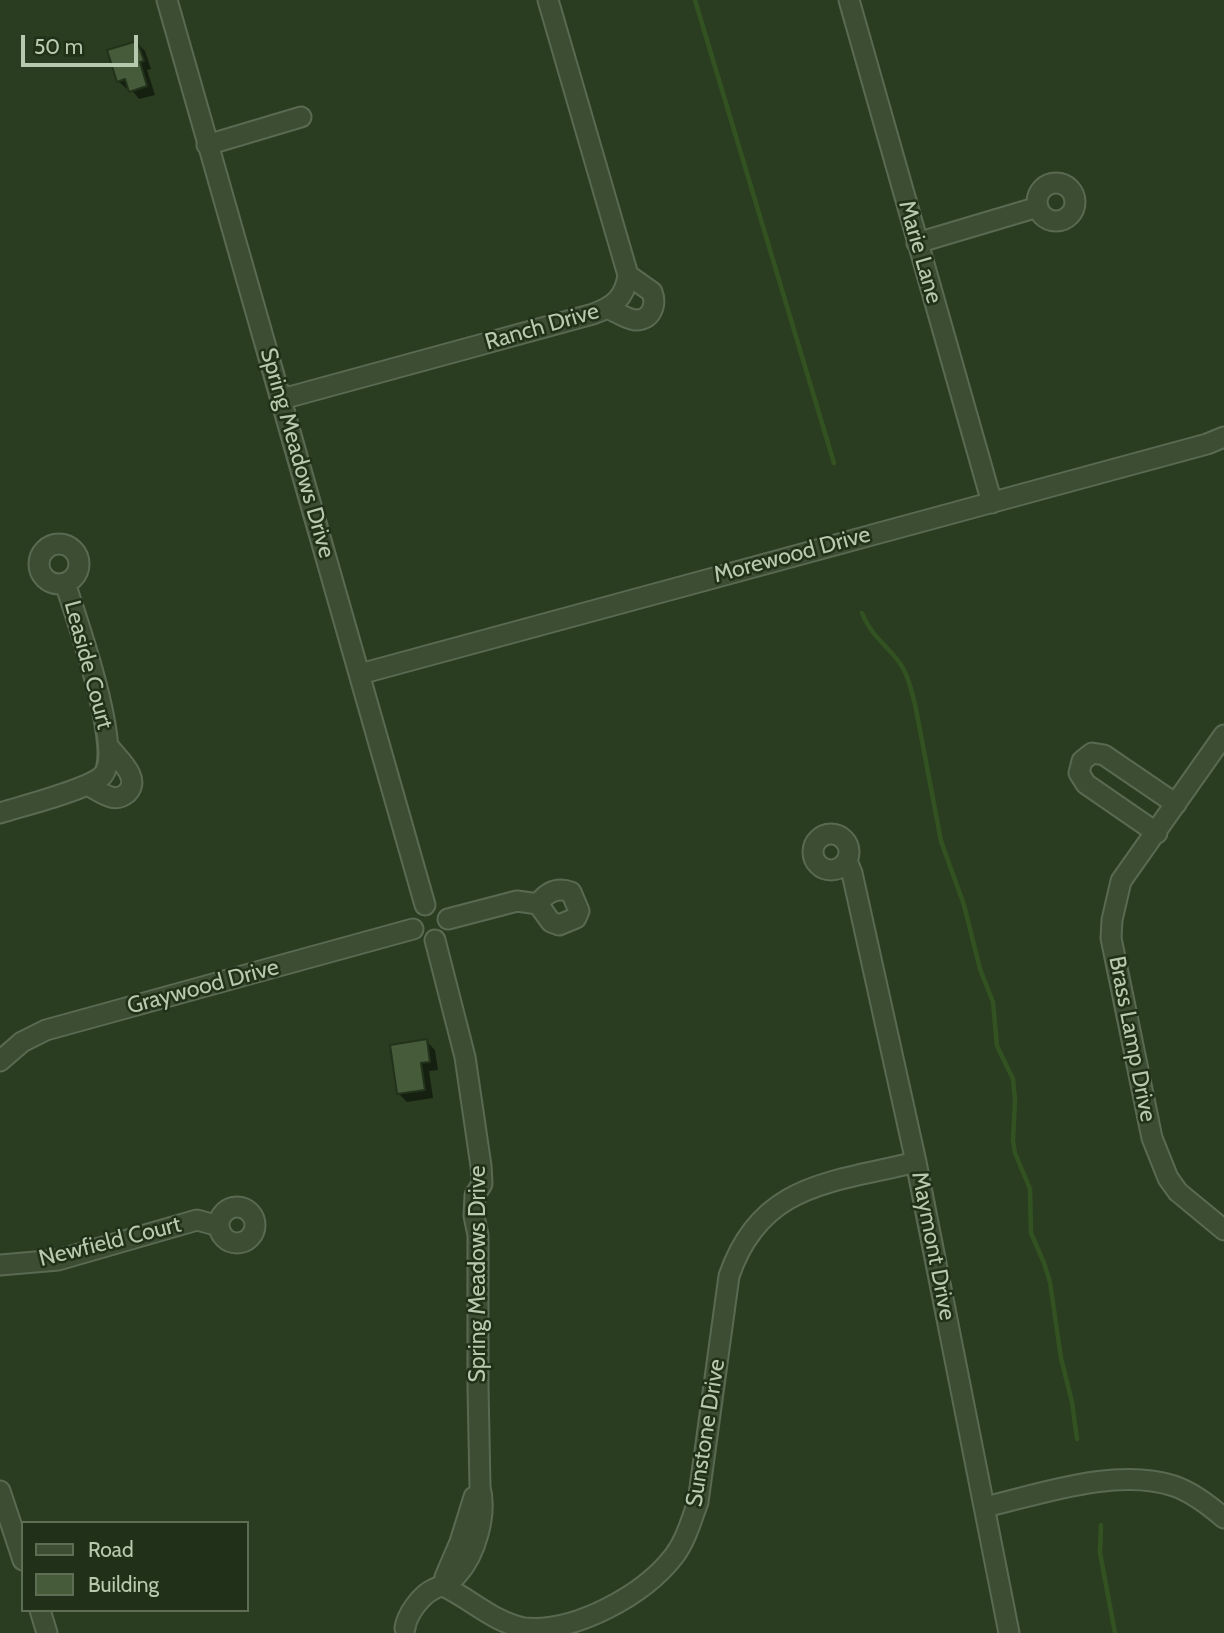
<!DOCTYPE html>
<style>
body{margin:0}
#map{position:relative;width:1224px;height:1633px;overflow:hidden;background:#2a3d20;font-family:Cabin,sans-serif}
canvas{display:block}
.legend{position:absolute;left:21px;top:1521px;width:228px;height:91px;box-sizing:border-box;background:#213119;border:2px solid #5d6e55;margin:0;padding:9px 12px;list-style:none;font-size:21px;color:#b7c9af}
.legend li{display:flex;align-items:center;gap:14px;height:35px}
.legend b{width:35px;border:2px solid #5d6e55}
.scale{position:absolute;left:21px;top:35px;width:117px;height:32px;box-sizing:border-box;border:4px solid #b7c9af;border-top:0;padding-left:9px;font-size:21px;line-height:24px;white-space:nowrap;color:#b7c9af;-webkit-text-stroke:5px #213119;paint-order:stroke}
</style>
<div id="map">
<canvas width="1224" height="1633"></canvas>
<ul class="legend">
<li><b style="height:9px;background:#3c4d34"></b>Road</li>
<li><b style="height:19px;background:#455b39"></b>Building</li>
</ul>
<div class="scale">50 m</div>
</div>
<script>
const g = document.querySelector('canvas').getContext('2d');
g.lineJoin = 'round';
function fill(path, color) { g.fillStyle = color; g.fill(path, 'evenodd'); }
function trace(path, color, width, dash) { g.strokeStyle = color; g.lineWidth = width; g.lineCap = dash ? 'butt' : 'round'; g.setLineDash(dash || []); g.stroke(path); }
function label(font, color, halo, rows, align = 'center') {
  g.font = font + ' Cabin,sans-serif'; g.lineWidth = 5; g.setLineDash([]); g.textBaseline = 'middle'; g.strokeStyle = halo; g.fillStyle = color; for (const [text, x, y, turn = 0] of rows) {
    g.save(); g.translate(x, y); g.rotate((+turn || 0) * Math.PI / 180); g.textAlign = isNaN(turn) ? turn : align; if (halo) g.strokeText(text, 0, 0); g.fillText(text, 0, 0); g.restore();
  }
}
const shadow = new Path2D(`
 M 137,43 L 145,51 L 151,69 L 147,70 L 155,95 L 139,99 L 130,88 L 127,89 L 118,81 Z
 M 426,1041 L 435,1050 L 438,1070 L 429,1071 L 433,1098 L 407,1102 L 399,1094 Z`);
const stream = new Path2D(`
 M 695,0 L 834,463
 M 862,613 C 871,636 886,644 899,662 C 908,674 911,690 915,704 L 941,841 L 964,905 L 980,969 L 993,1002 L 997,1046 L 1013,1079 L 1015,1100 L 1013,1141 L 1015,1153 L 1030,1189 L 1031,1233 L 1044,1263 L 1050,1282 L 1061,1358 L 1072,1402 L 1077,1439
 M 1101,1525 L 1100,1553 L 1115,1633`);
const building = new Path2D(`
 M 137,41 L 144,61 L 140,62 L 147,86 L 129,92 L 125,79 L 117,82 L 107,50 Z
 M 427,1039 L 430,1062 L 421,1063 L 425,1090 L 397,1094 L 390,1045 Z`);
const street = new Path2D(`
 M 167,0 L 425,905
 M 849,0 L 992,503
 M 207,145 L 301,117
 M1037 202a19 19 0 1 1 38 0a19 19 0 1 1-38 0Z
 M 917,243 L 1038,207
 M 609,309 C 617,312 626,319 635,320 C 651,321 657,305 652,292 L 628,275
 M 282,399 L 593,314 C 613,307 625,298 628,275 L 548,0
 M39 564a20 20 0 1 1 40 0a20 20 0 1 1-40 0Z
 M 360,674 C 642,596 925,522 1207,444 L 1224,437
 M 1224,735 L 1121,881 L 1112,920 L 1111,938 L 1152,1138 L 1168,1178 L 1178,1192 L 1224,1230
 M 87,785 C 94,788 103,795 111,797 C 117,799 122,797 127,793 C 142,778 118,759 109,747
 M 0,813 C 22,806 87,790 102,776 C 125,754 75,614 65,583
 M 1157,833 L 1086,784 L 1079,773 L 1082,761 L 1092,753 L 1104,755 L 1176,804
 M813 852a18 18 0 1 1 36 0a18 18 0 1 1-36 0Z
 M 847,861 L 852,873 L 916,1162 L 1009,1633
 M 448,919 L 517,901 L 538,904 C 547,892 557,887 571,892 L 579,911 L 576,918 L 559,925 L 551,922 L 538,904
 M 0,1061 L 22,1042 L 46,1030 L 413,929
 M219 1225a18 18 0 1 1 36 0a18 18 0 1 1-36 0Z
 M 0,1265 L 58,1260 L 197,1220 L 219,1226
 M 0,1491 L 23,1560
 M 985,1507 C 1041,1494 1117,1467 1174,1486 C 1192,1492 1210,1506 1224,1518
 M 445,1577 L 460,1542 L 474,1497
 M 443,1586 C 471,1599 493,1622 524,1628 C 575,1633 644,1595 674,1556 C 686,1540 691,1521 698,1502 L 729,1276 C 761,1182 833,1183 916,1162
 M 40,1610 L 47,1633
 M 405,1628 C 407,1614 421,1595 434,1589 C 442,1585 451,1582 457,1575 C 476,1554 487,1514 480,1487 L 478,1386 L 478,1235 L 474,1216 L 475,1195 L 482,1184 L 481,1166 L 465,1057 L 435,940`);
const streetNames = [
 ["Marie Lane",920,252,74],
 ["Ranch Drive",542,327,-16],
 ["Spring Meadows Drive",297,453,74],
 ["Morewood Drive",792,555,-15],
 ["Leaside Court",88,665,75],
 ["Graywood Drive",203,987,-15],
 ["Brass Lamp Drive",1132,1039,79],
 ["Newfield Court",110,1242,-14],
 ["Maymont Drive",933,1246,79],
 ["Spring Meadows Drive",478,1274,-90],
 ["Sunstone Drive",706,1433,-81]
];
fill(shadow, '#0007');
trace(stream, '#335222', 4.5);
fill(building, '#455b39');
trace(building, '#23331b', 2);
trace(street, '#5a6a52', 23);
trace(street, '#3c4d34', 19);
label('23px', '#b7c9af', '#213119', streetNames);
</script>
